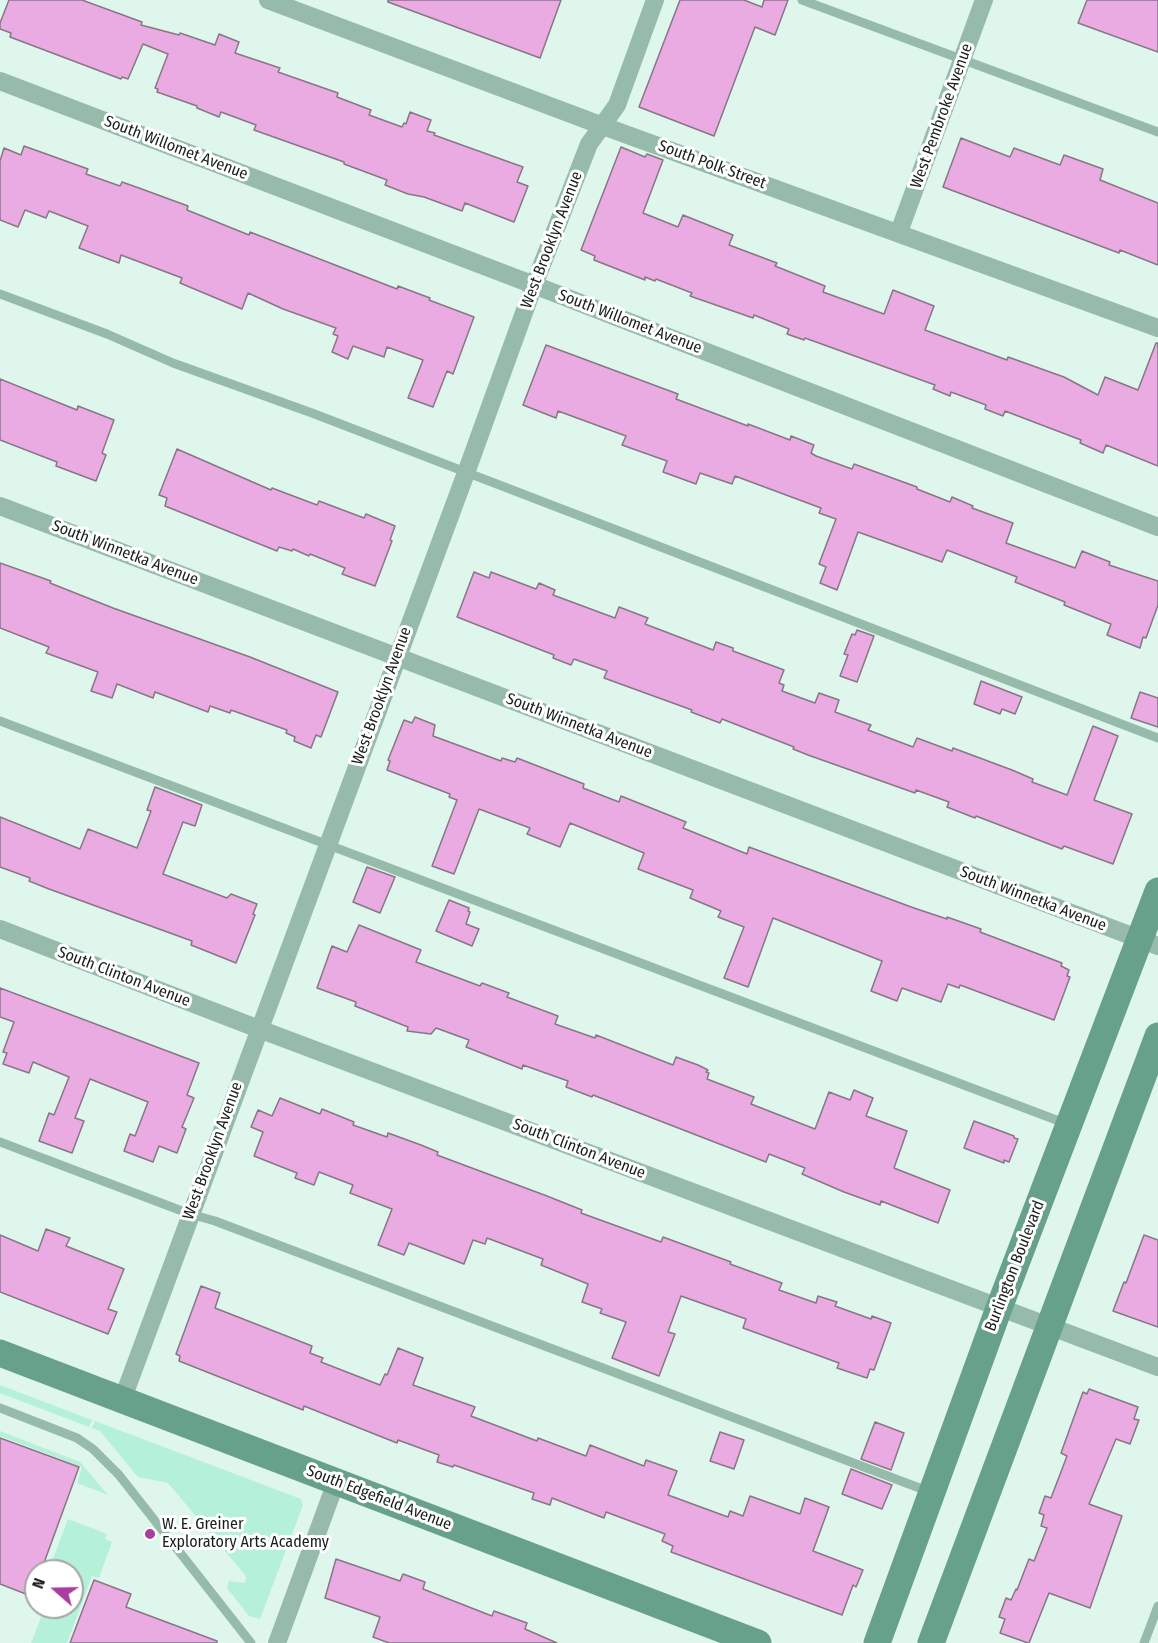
<!DOCTYPE html>
<style>
body{margin:0}
#map{position:relative;width:1158px;height:1643px;overflow:hidden;background:#dff6ec;font-family:"Fira Sans Condensed",sans-serif}
canvas{display:block}
.north{position:absolute;left:24px;top:1559px;width:60px;height:60px;box-sizing:border-box;background:#fff;border:2px solid #a2a5a4;border-radius:50%;rotate:290deg;font-size:16px;font-weight:700;line-height:24px;text-align:center;color:#171f1c}
.north::after{content:'';display:block;margin:auto;width:21px;height:27px;background:#a73ea0;clip-path:polygon(50% 0,100% 100%,50% 72%,0 100%)}
</style>
<div id="map">
<canvas width="1158" height="1643"></canvas>
<div class="north">N</div>
</div>
<script>
const g = document.querySelector('canvas').getContext('2d');
g.lineJoin = 'round';
function fill(path, color) { g.fillStyle = color; g.fill(path, 'evenodd'); }
function trace(path, color, width, dash) { g.strokeStyle = color; g.lineWidth = width; g.lineCap = dash ? 'butt' : 'round'; g.setLineDash(dash || []); g.stroke(path); }
function label(font, color, halo, rows, align = 'center') {
  g.font = font + ' "Fira Sans Condensed",sans-serif'; g.lineWidth = 6; g.setLineDash([]); g.textBaseline = 'middle'; g.strokeStyle = halo; g.fillStyle = color; for (const [text, x, y, turn = 0] of rows) {
    g.save(); g.translate(x, y); g.rotate((+turn || 0) * Math.PI / 180); g.textAlign = isNaN(turn) ? turn : align; if (halo) g.strokeText(text, 0, 0); g.fillText(text, 0, 0); g.restore();
  }
}
const green = new Path2D(`
 M 0,1385 L 92,1420 L 89,1427 L 0,1393 Z
 M 95,1421 L 301,1499 L 303,1505 L 260,1619 L 249,1616 L 227,1588 L 229,1581 L 245,1583 L 246,1576 L 168,1483 L 138,1477 L 100,1431 L 92,1428 Z
 M 0,1431 L 80,1462 L 108,1495 L 77,1483 L 82,1467 L 0,1436 Z
 M 68,1519 L 107,1534 L 105,1539 L 112,1542 L 99,1578 L 92,1576 L 67,1643 L 31,1643 L 45,1607 L 72,1607 L 72,1571 L 58,1571 L 61,1563 L 53,1559 Z`);
const building = new Path2D(`
 M 9,0 L 82,0 L 142,22 L 141,25 L 179,35 L 180,33 L 215,45 L 219,34 L 239,42 L 235,53 L 280,68 L 278,72 L 338,93 L 337,97 L 371,110 L 369,115 L 402,127 L 404,123 L 406,124 L 410,112 L 431,120 L 427,131 L 435,133 L 434,135 L 523,167 L 517,182 L 528,186 L 514,222 L 465,203 L 462,211 L 424,197 L 408,194 L 385,185 L 387,180 L 344,164 L 344,162 L 254,130 L 256,125 L 221,112 L 219,117 L 197,108 L 197,106 L 157,92 L 158,89 L 155,88 L 168,54 L 143,44 L 128,79 L 122,77 L 121,79 L 10,37 L 11,33 L 0,29 L 0,23 Z
 M 388,0 L 561,0 L 540,58 L 388,2 Z
 M 680,0 L 744,0 L 762,7 L 764,0 L 788,0 L 775,35 L 755,27 L 714,136 L 639,107 Z
 M 1087,0 L 1158,0 L 1158,52 L 1078,23 Z
 M 961,138 L 1010,157 L 1014,148 L 1060,165 L 1064,155 L 1103,169 L 1100,180 L 1158,203 L 1158,265 L 1120,250 L 1119,253 L 943,187 Z
 M 24,146 L 88,169 L 86,174 L 120,186 L 122,182 L 139,188 L 188,206 L 187,210 L 249,235 L 250,232 L 397,289 L 398,286 L 430,298 L 429,300 L 474,317 L 453,374 L 447,371 L 433,407 L 408,398 L 423,360 L 387,347 L 384,357 L 353,346 L 348,359 L 332,352 L 338,336 L 333,334 L 336,328 L 283,309 L 248,293 L 242,309 L 180,283 L 182,278 L 121,255 L 119,263 L 79,248 L 88,226 L 49,211 L 46,218 L 25,210 L 18,227 L 0,220 L 0,161 L 4,148 L 21,155 Z
 M 621,147 L 645,157 L 647,154 L 663,160 L 643,213 L 678,227 L 683,215 L 733,235 L 729,245 L 777,263 L 775,266 L 825,286 L 823,292 L 884,314 L 893,290 L 934,306 L 925,330 L 1007,360 L 1008,357 L 1064,377 L 1098,395 L 1105,377 L 1138,390 L 1156,343 L 1158,343 L 1158,466 L 1106,445 L 1103,453 L 1080,443 L 1081,440 L 1005,411 L 1003,416 L 985,409 L 986,405 L 951,392 L 950,396 L 933,389 L 935,385 L 805,338 L 804,340 L 787,334 L 789,329 L 754,315 L 753,318 L 690,296 L 692,293 L 656,279 L 655,281 L 645,277 L 645,280 L 594,260 L 595,256 L 581,250 Z
 M 546,345 L 678,394 L 676,399 L 748,426 L 748,424 L 790,440 L 791,436 L 814,445 L 811,453 L 816,456 L 852,469 L 854,464 L 917,487 L 917,489 L 950,502 L 952,497 L 973,506 L 972,508 L 1013,523 L 1006,543 L 1075,568 L 1082,551 L 1110,562 L 1109,565 L 1158,581 L 1158,605 L 1146,638 L 1143,637 L 1140,648 L 1107,635 L 1111,624 L 1064,605 L 1065,602 L 1015,582 L 1017,577 L 947,550 L 942,562 L 858,532 L 837,590 L 820,583 L 826,567 L 819,564 L 836,519 L 819,513 L 821,508 L 735,476 L 732,484 L 700,473 L 696,484 L 663,472 L 667,461 L 622,445 L 626,436 L 558,411 L 556,418 L 523,405 Z
 M 0,379 L 77,410 L 78,406 L 114,420 L 102,453 L 106,455 L 96,481 L 56,466 L 57,462 L 0,440 Z
 M 177,449 L 271,490 L 272,488 L 317,505 L 319,501 L 364,518 L 366,514 L 395,526 L 390,540 L 392,541 L 375,586 L 342,574 L 345,568 L 310,554 L 309,556 L 293,549 L 292,551 L 279,547 L 277,551 L 165,506 L 167,498 L 159,495 Z
 M 0,563 L 51,581 L 50,583 L 113,608 L 250,657 L 338,692 L 321,737 L 316,735 L 311,748 L 294,741 L 295,737 L 286,733 L 287,730 L 231,710 L 230,713 L 210,706 L 208,712 L 155,692 L 153,698 L 117,684 L 112,698 L 91,691 L 98,672 L 46,653 L 49,647 L 0,628 Z
 M 474,572 L 489,578 L 491,572 L 536,589 L 539,583 L 555,590 L 553,595 L 615,618 L 619,607 L 648,618 L 645,624 L 713,650 L 716,642 L 733,648 L 733,651 L 784,670 L 779,683 L 784,685 L 782,691 L 815,703 L 819,693 L 839,700 L 835,712 L 871,725 L 868,730 L 913,747 L 917,738 L 952,751 L 953,748 L 1012,770 L 1033,779 L 1032,782 L 1067,795 L 1093,726 L 1118,736 L 1094,800 L 1132,814 L 1113,864 L 1064,846 L 1062,849 L 976,816 L 975,818 L 947,807 L 949,802 L 916,790 L 915,793 L 808,755 L 793,749 L 794,747 L 722,719 L 720,723 L 691,712 L 692,710 L 604,678 L 607,671 L 574,659 L 571,665 L 553,658 L 554,655 L 457,617 Z
 M 857,630 L 874,636 L 857,682 L 840,676 L 848,655 L 844,654 L 852,634 L 855,635 Z
 M 981,681 L 1022,697 L 1015,714 L 1002,709 L 1000,714 L 974,704 Z
 M 1140,692 L 1158,698 L 1158,727 L 1131,718 Z
 M 415,717 L 435,725 L 433,736 L 501,761 L 502,758 L 515,762 L 517,758 L 584,784 L 583,788 L 619,802 L 621,796 L 686,822 L 683,828 L 747,854 L 749,847 L 914,908 L 947,919 L 947,917 L 981,929 L 980,932 L 1062,963 L 1061,966 L 1069,970 L 1067,976 L 1070,977 L 1054,1020 L 960,985 L 959,988 L 948,984 L 941,1002 L 902,988 L 897,1001 L 871,991 L 882,961 L 773,918 L 748,987 L 724,978 L 744,927 L 718,917 L 721,911 L 690,898 L 693,890 L 638,869 L 644,853 L 570,823 L 560,847 L 527,834 L 530,828 L 479,809 L 454,874 L 432,866 L 457,800 L 449,797 L 450,794 L 387,770 L 390,761 L 388,760 L 404,720 L 412,723 Z
 M 155,787 L 202,805 L 195,826 L 183,822 L 163,874 L 227,898 L 231,894 L 257,904 L 253,914 L 255,915 L 236,963 L 191,945 L 192,941 L 49,889 L 29,881 L 30,878 L 0,867 L 0,817 L 80,849 L 88,829 L 137,848 L 151,811 L 147,810 Z
 M 367,867 L 395,877 L 380,913 L 353,902 Z
 M 449,900 L 469,908 L 468,911 L 470,912 L 466,924 L 479,929 L 472,946 L 436,931 Z
 M 359,925 L 421,950 L 416,962 L 480,986 L 482,983 L 509,993 L 507,997 L 558,1016 L 555,1024 L 595,1038 L 596,1035 L 673,1065 L 676,1057 L 698,1065 L 708,1070 L 706,1072 L 709,1073 L 707,1079 L 754,1097 L 751,1104 L 815,1129 L 829,1092 L 850,1100 L 854,1090 L 873,1098 L 866,1116 L 907,1131 L 894,1168 L 950,1190 L 938,1223 L 881,1201 L 880,1205 L 844,1192 L 802,1174 L 805,1168 L 769,1154 L 766,1162 L 593,1095 L 592,1097 L 566,1087 L 568,1081 L 523,1065 L 522,1069 L 466,1047 L 469,1040 L 436,1028 L 431,1034 L 407,1031 L 408,1027 L 355,1006 L 356,1002 L 317,988 L 332,946 L 347,952 Z
 M 0,988 L 199,1063 L 187,1095 L 194,1098 L 182,1127 L 186,1129 L 177,1153 L 159,1146 L 153,1162 L 124,1151 L 130,1134 L 135,1136 L 148,1102 L 90,1079 L 75,1118 L 84,1121 L 72,1153 L 39,1141 L 49,1113 L 54,1115 L 69,1077 L 33,1062 L 29,1073 L 3,1064 L 7,1053 L 3,1052 L 14,1022 L 0,1017 Z
 M 280,1098 L 320,1114 L 322,1109 L 354,1122 L 353,1125 L 387,1137 L 388,1133 L 421,1145 L 438,1152 L 437,1155 L 547,1196 L 582,1210 L 581,1213 L 661,1242 L 663,1237 L 731,1262 L 730,1264 L 782,1283 L 779,1290 L 816,1303 L 818,1296 L 837,1302 L 835,1306 L 871,1319 L 872,1316 L 891,1323 L 874,1370 L 870,1369 L 867,1378 L 837,1368 L 839,1363 L 743,1328 L 746,1319 L 681,1296 L 668,1332 L 675,1334 L 659,1376 L 612,1358 L 626,1322 L 600,1313 L 602,1309 L 582,1302 L 588,1284 L 541,1265 L 543,1259 L 487,1238 L 485,1244 L 473,1240 L 464,1264 L 409,1243 L 404,1255 L 378,1245 L 392,1209 L 350,1193 L 353,1185 L 319,1172 L 314,1185 L 295,1178 L 297,1173 L 254,1156 L 263,1132 L 251,1127 L 258,1110 L 272,1116 Z
 M 974,1121 L 1014,1136 L 1014,1138 L 1018,1139 L 1009,1162 L 1004,1160 L 1004,1163 L 964,1148 Z
 M 46,1229 L 70,1238 L 66,1246 L 124,1269 L 108,1309 L 117,1312 L 108,1334 L 0,1292 L 0,1235 L 38,1251 Z
 M 1144,1235 L 1158,1240 L 1158,1327 L 1113,1311 L 1124,1282 L 1126,1283 Z
 M 201,1286 L 220,1293 L 215,1308 L 312,1346 L 310,1353 L 323,1358 L 321,1362 L 380,1385 L 385,1374 L 387,1375 L 398,1348 L 423,1358 L 413,1385 L 475,1407 L 471,1416 L 537,1441 L 538,1438 L 586,1456 L 590,1445 L 644,1466 L 646,1460 L 677,1471 L 668,1495 L 728,1517 L 730,1511 L 743,1516 L 750,1496 L 800,1514 L 805,1498 L 829,1507 L 813,1551 L 863,1570 L 856,1587 L 853,1585 L 842,1615 L 671,1552 L 673,1546 L 662,1541 L 665,1534 L 606,1512 L 604,1518 L 552,1498 L 550,1505 L 532,1499 L 534,1493 L 454,1465 L 453,1467 L 437,1462 L 439,1455 L 398,1440 L 397,1443 L 304,1406 L 303,1410 L 179,1361 L 180,1356 L 176,1354 Z
 M 1089,1389 L 1138,1407 L 1134,1419 L 1139,1420 L 1130,1444 L 1116,1439 L 1089,1504 L 1122,1516 L 1090,1608 L 1049,1593 L 1029,1643 L 1028,1643 L 1000,1633 L 1005,1619 L 999,1617 L 1006,1598 L 1011,1600 L 1016,1589 L 1017,1590 L 1029,1559 L 1034,1561 L 1047,1528 L 1041,1526 L 1044,1515 L 1039,1513 L 1045,1496 L 1051,1498 L 1067,1456 L 1061,1453 L 1083,1392 L 1087,1394 Z
 M 875,1422 L 904,1433 L 891,1470 L 861,1459 Z
 M 720,1432 L 744,1440 L 734,1469 L 710,1461 Z
 M 0,1438 L 79,1467 L 41,1571 L 36,1571 L 36,1583 L 31,1596 L 0,1584 Z
 M 851,1469 L 892,1485 L 882,1509 L 842,1494 Z
 M 336,1559 L 400,1581 L 403,1574 L 425,1582 L 423,1589 L 492,1616 L 494,1611 L 527,1623 L 525,1629 L 557,1643 L 389,1643 L 373,1637 L 380,1617 L 325,1598 Z
 M 94,1580 L 131,1594 L 126,1607 L 217,1641 L 217,1643 L 70,1643 Z`);
const lane = new Path2D(`
 M 802,0 L 1158,132
 M 0,294 L 107,334 L 173,363 L 312,413 L 1158,738
 M 0,721 L 1067,1124
 M 0,1142 L 190,1214 L 215,1221 L 930,1492
 M 0,1408 L 77,1438 L 93,1449 L 119,1475 L 251,1643
 M 1144,1643 L 1158,1606`);
const street = new Path2D(`
 M 268,0 L 603,126 L 1158,328
 M 0,81 L 534,285 L 1158,527
 M 899,232 L 984,0
 M 0,506 L 1158,946
 M 0,929 L 259,1029 L 1158,1367
 M 123,1398 L 466,473 L 534,285 L 589,144 L 617,105 L 655,0
 M 277,1643 L 336,1482`);
const secondary = new Path2D(`
 M 0,1353 L 758,1643
 M 877,1643 L 999,1308 L 1158,891
 M 931,1643 L 1158,1036`);
const markers = [
 [150,1534,6,"#a73ea0"]
];
const streetNames = [
 ["West Pembroke Avenue",942,116,-70],
 ["South Willomet Avenue",176,148,21],
 ["South Polk Street",712,165,20],
 ["West Brooklyn Avenue",552,240,-69],
 ["South Willomet Avenue",630,322,21],
 ["South Winnetka Avenue",125,553,21],
 ["West Brooklyn Avenue",382,696,-70],
 ["South Winnetka Avenue",579,726,21],
 ["South Winnetka Avenue",1033,899,21],
 ["South Clinton Avenue",124,977,21],
 ["South Clinton Avenue",579,1149,21],
 ["West Brooklyn Avenue",213,1151,-70],
 ["Burlington Boulevard",1015,1266,-69],
 ["South Edgefield Avenue",379,1498,21]
];
const poiNames = [
 ["W. E. Greiner",162,1525],
 ["Exploratory Arts Academy",162,1543]
];
fill(green, '#b4f1d8');
fill(building, '#e9abe2');
trace(building, '#877785', 1.5);
trace(lane, '#96bbab', 9);
trace(street, '#96bbab', 18);
trace(secondary, '#68a18a', 27);
for (const [x, y, r, color] of markers) { const dot = new Path2D(); dot.arc(x, y, r, 0, 2 * Math.PI); g.fillStyle = color; g.fill(dot); trace(dot, '#fff', 2); }
label('16px', '#171f1c', '#fff', streetNames);
label('16px', '#171f1c', '#fff', poiNames, 'left');
</script>
